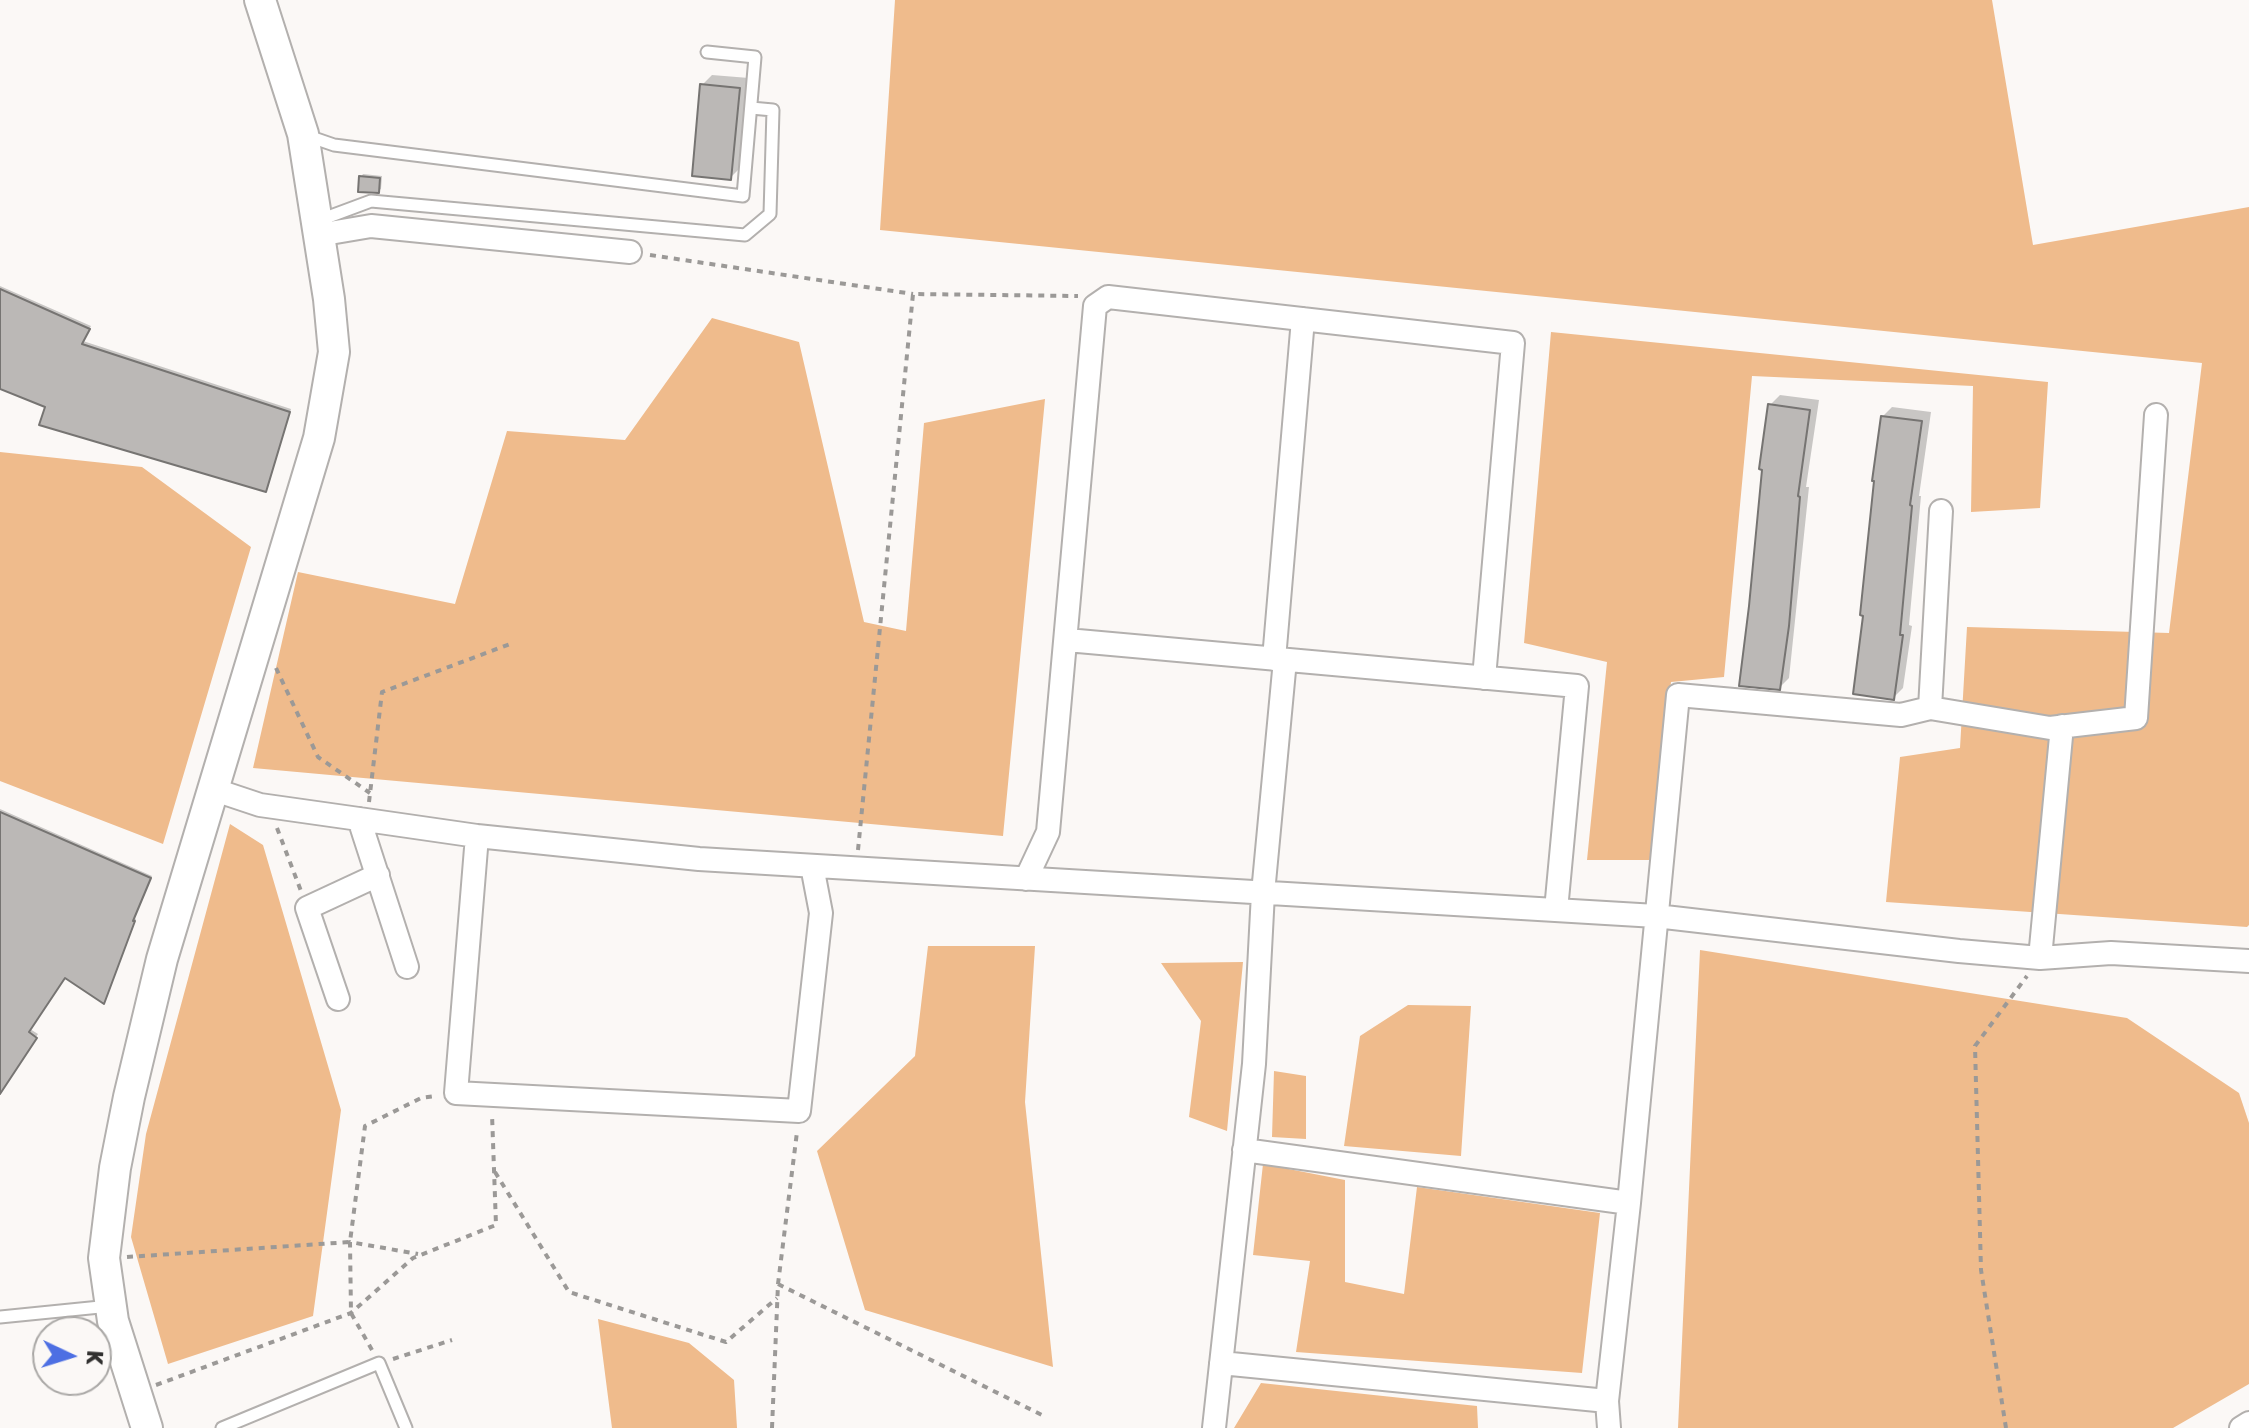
<!DOCTYPE html>
<style>
body{margin:0}
#map{position:relative;width:2249px;height:1428px;overflow:hidden;background:#fbf8f6;font-family:Rubik,sans-serif}
canvas{display:block}
.north{position:absolute;left:32px;top:1316px;width:80px;height:80px;box-sizing:border-box;background:#fbf8f6;border:2px solid #aaa8a6;border-radius:50%;rotate:94deg;font-size:22px;font-weight:700;line-height:32px;text-align:center;color:#31302f}
.north::after{content:'';display:block;margin:auto;width:28px;height:36px;background:#4d6fe3;clip-path:polygon(50% 0,100% 100%,50% 72%,0 100%)}
</style>
<div id="map">
<canvas width="2249" height="1428"></canvas>
<div class="north">K</div>
</div>
<script>
const g = document.querySelector('canvas').getContext('2d');
g.lineJoin = 'round';
function fill(path, color) { g.fillStyle = color; g.fill(path, 'evenodd'); }
function trace(path, color, width, dash) { g.strokeStyle = color; g.lineWidth = width; g.lineCap = dash ? 'butt' : 'round'; g.setLineDash(dash || []); g.stroke(path); }
const green = new Path2D(`
 M 895,0 L 1992,0 L 2033,245 L 2249,207 L 2249,925 L 2247,927 L 1886,902 L 1900,757 L 1960,748 L 1967,627 L 2169,633 L 2202,363 L 880,230 Z
 M 712,318 L 799,342 L 864,622 L 906,631 L 924,423 L 1045,399 L 1003,836 L 253,768 L 298,572 L 455,604 L 507,431 L 625,440 Z
 M 1551,332 L 2048,382 L 2040,508 L 1971,512 L 1973,386 L 1752,376 L 1724,677 L 1671,682 L 1650,860 L 1587,860 L 1607,662 L 1524,643 Z
 M 0,452 L 142,467 L 251,547 L 163,844 L 0,781 Z
 M 230,824 L 263,845 L 341,1110 L 313,1316 L 168,1364 L 131,1237 L 146,1134 Z
 M 928,946 L 1035,946 L 1025,1102 L 1053,1367 L 865,1310 L 817,1151 L 915,1056 Z
 M 1700,950 L 2127,1018 L 2239,1093 L 2249,1123 L 2249,1384 L 2173,1428 L 1678,1428 Z
 M 1243,962 L 1227,1131 L 1189,1117 L 1201,1021 L 1161,963 Z
 M 1408,1005 L 1471,1006 L 1461,1156 L 1344,1146 L 1360,1036 Z
 M 1274,1071 L 1306,1076 L 1306,1139 L 1272,1137 Z
 M 1263,1164 L 1345,1180 L 1345,1282 L 1404,1294 L 1417,1187 L 1600,1213 L 1582,1373 L 1296,1352 L 1310,1261 L 1253,1255 Z
 M 598,1319 L 689,1343 L 734,1380 L 737,1428 L 612,1428 Z
 M 1261,1383 L 1477,1406 L 1478,1428 L 1234,1428 Z`);
const shadow = new Path2D(`
 M 712,75 L 749,78 L 740,168 L 730,178 L 702,85 Z
 M 363,174 L 382,176 L 381,189 L 378,191 L 361,177 Z
 M 0,286 L 91,326 L 83,341 L 291,409 L 268,487 L 266,490 L 0,386 Z
 M 1780,395 L 1819,400 L 1806,487 L 1809,487 L 1789,678 L 1779,688 L 1770,405 Z
 M 1892,407 L 1931,412 L 1919,496 L 1921,496 L 1909,625 L 1912,626 L 1903,688 L 1893,698 L 1866,614 L 1883,416 Z
 M 0,809 L 152,876 L 134,918 L 136,919 L 106,999 L 104,1001 L 65,976 L 30,1029 L 38,1034 L 9,1078 L 0,1079 Z`);
const building = new Path2D(`
 M 700,84 L 740,88 L 731,180 L 692,176 Z
 M 359,176 L 380,178 L 379,193 L 358,192 Z
 M 0,289 L 90,329 L 82,344 L 290,412 L 266,492 L 39,425 L 45,407 L 0,389 Z
 M 1768,404 L 1810,410 L 1798,496 L 1800,497 L 1789,626 L 1780,690 L 1739,686 L 1749,606 L 1762,470 L 1759,469 Z
 M 1881,416 L 1922,421 L 1910,505 L 1912,506 L 1900,635 L 1903,635 L 1894,700 L 1853,694 L 1863,616 L 1860,615 L 1874,481 L 1872,481 Z
 M 0,812 L 151,878 L 133,921 L 135,921 L 104,1004 L 65,978 L 29,1032 L 37,1038 L 0,1094 Z`);
const path = new Path2D(`
 M 650,255 L 913,294
 M 276,668 L 318,757 L 370,793
 M 369,802 L 382,692 L 510,644
 M 277,828 L 301,891
 M 858,850 L 913,294 L 1078,296
 M 495,1172 L 569,1292 L 726,1342 L 777,1298
 M 127,1257 L 350,1242 L 365,1126 L 421,1098 L 436,1096
 M 778,1284 L 1042,1415
 M 372,1350 L 351,1313 L 350,1242 L 418,1254
 M 393,1359 L 452,1340
 M 156,1385 L 351,1313 L 413,1258 L 496,1225 L 492,1114
 M 772,1428 L 778,1284 L 797,1132
 M 2006,1428 L 1981,1270 L 1975,1046 L 2027,976`);
const lane = new Path2D(`
 M 308,136 L 334,145 L 743,196 L 755,57 L 707,52
 M 320,220 L 371,201 L 745,235 L 770,214 L 773,110 L 751,108
 M 0,1317 L 110,1306
 M 222,1428 L 379,1363 L 406,1428`);
const street = new Path2D(`
 M 318,235 L 371,226 L 630,252
 M 1067,640 L 1577,686 L 1556,910
 M 1274,659 L 1303,319
 M 1930,708 L 2050,728 L 2136,718 L 2156,415
 M 212,789 L 260,805 L 366,820 L 477,836 L 699,859 L 1656,916 L 1959,951 L 2040,958 L 2111,953 L 2249,961
 M 359,819 L 407,967
 M 477,836 L 456,1093 L 799,1111 L 821,913 L 812,866
 M 1026,879 L 1048,832 L 1095,306 L 1108,297 L 1513,343 L 1484,678
 M 2040,958 L 2062,726
 M 338,999 L 307,908 L 378,875
 M 1244,1150 L 1629,1203
 M 1221,1363 L 1607,1401
 M 1214,1428 L 1254,1064 L 1263,893 L 1285,660
 M 1609,1428 L 1607,1401 L 1629,1203 L 1678,695 L 1901,715 L 1930,708 L 1941,511
 M 2241,1428 L 2249,1423`);
const secondary = new Path2D(`
 M 147,1428 L 113,1321 L 104,1258 L 115,1168 L 129,1097 L 162,959 L 319,438 L 334,352 L 329,299 L 303,134 L 260,0`);
fill(green, '#efbb8c');
fill(shadow, '#0003');
fill(building, '#bbb8b6');
trace(building, '#767472', 2);
trace(lane, '#b3b0ae', 15);
trace(street, '#b3b0ae', 26);
trace(secondary, '#b3b0ae', 34);
trace(path, '#9b9997', 4, [6, 6]);
trace(lane, '#fff', 11);
trace(street, '#fff', 22);
trace(secondary, '#fff', 30);
</script>
